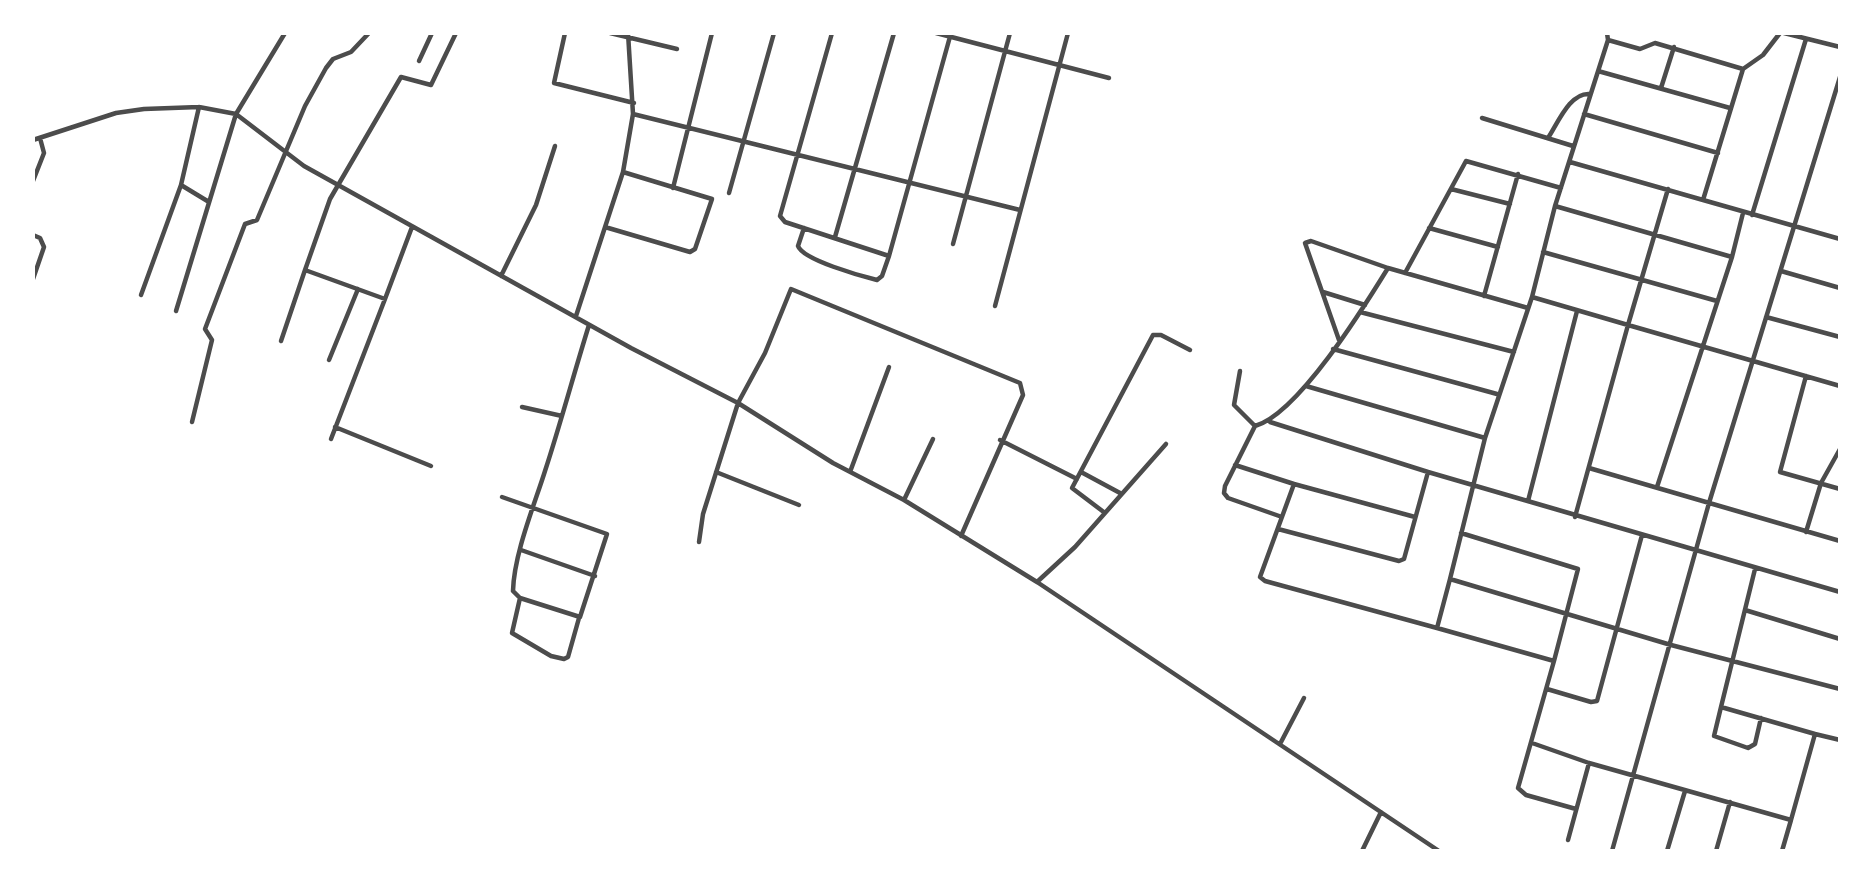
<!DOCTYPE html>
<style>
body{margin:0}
#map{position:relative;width:1873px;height:884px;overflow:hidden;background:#fff;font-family:"Noto Sans",sans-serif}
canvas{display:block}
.frame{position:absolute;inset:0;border:35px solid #fff;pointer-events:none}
</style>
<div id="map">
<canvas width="1873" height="884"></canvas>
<div class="frame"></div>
</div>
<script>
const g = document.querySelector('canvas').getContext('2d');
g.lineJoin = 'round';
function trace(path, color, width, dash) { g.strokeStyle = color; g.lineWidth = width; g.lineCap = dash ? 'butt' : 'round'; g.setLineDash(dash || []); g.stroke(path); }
const minor = new Path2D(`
 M 565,33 L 554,83 L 634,103
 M 610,33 L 677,49
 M 628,33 L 633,114 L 1020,210
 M 832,33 L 780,216 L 785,222 L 889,256 L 951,33
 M 936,33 L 1109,78
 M 1784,33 L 1840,47
 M 419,61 L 432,33
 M 1743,69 L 1763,55 L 1780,33
 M 1598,71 L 1730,108
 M 1661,88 L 1674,47
 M 1584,114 L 1718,153
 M 1482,118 L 1573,146
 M 1548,138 C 1558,123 1570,92 1590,94
 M 33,140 L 116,113 L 144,109 L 199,107 L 236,114 L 304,166 L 631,348 L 738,403 L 833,463 L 904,500 L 1037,582 L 1439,851
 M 1570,162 L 1703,200 L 1743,69 L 1655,43 L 1640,49 L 1608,40
 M 33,181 L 44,153 L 40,138
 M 181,185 L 209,202
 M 673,188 L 712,33
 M 1451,189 L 1510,204
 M 1668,189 L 1628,325 L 1840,386
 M 729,193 L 774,33
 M 1703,200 L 1840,239
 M 1555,206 L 1732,257
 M 1752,215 L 1806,39
 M 605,227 L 690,252 L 695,249 L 712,199 L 623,172
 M 804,228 L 798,246 C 803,260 861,276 877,280 L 882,276 L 889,256
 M 1429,228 L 1498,247
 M 33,235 L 40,238 L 44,247 L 33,279
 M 835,237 L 894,33
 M 953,244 L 1010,33
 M 1543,252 L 1717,301
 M 1781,271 L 1840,288
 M 1405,273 L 1466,161 L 1561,188
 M 501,276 L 536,205 L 555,146
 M 1323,292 L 1365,305
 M 141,295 L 181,185 L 199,107
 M 1484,296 L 1518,174
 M 1532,297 L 1628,325 L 1575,517
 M 385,299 L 412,227
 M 995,306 L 1068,33
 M 176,311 L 236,114 L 285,33
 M 1360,312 L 1514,352
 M 576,316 L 623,172 L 633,114
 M 1766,317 L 1840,337
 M 1339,340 L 1305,243 L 1311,241 L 1388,268
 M 281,341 L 305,270
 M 1333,349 L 1497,394
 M 329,360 L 358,289
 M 1240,371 L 1234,405 L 1255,426
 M 1806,376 L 1780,472 L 1840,489
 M 1306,386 L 1485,438 L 1450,579
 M 522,407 L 562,416
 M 192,422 L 212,340 L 205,329 L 245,224 L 257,220 L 305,106 L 326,68 L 333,59 L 351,52 L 369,33
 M 1270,422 L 1428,472 L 1404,559 L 1399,561 L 1278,529
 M 335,427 L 431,466
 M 1485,438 L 1532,297 L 1555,206 L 1608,40 L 1607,33
 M 331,439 L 385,299 L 305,270 L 330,199 L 401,77 L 431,85 L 456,33
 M 1000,440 L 1077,479
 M 1235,465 L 1294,484
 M 1589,468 L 1840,541
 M 716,472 L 799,505
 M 850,472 L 889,367
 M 1081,472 L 1120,493
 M 1428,472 L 1840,592
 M 1657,487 L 1732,257 L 1743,213
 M 502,497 L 607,534 L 580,617 L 520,598 L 513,591 C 514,554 534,506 545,471 C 561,422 574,373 589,325
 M 904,500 L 933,439
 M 1528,501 L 1577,311
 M 1105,513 L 1072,488 L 1153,335 L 1161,335 L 1190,350
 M 1282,517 L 1228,498 L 1224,493 L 1225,486 L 1255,426 C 1298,414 1364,307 1388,268 L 1528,308
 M 1415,517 L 1294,484 L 1260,577 L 1265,581 L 1437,628
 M 1806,532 L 1821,483 L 1840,449
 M 1461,533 L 1578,569 L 1554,661
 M 699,542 L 703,514 L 738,403 L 765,353 L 791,289 L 1020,383 L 1023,395 L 961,536
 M 521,550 L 595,576
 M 1755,569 L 1721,707 L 1815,734
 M 1037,582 L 1075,547 L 1166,444
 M 520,598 L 512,633 L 551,656 L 564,659 L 568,657 L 579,618
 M 1745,610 L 1840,639
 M 1547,689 L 1591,702 L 1597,701 L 1642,535
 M 1721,707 L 1714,736 L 1748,748 L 1755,744 L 1761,718
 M 1532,743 L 1589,763 L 1791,820 L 1815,734 L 1840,740
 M 1280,744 L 1304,698
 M 1576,809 L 1526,795 L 1518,788 L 1554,661 L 1437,628 L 1450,579 L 1671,645 L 1840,689
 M 1568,840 L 1589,763
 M 1362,851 L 1381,812
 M 1612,851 L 1709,503 L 1840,77
 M 1667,851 L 1685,791
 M 1716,851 L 1730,802
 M 1782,851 L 1791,820`);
trace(minor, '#4c4c4c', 4.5);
</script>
